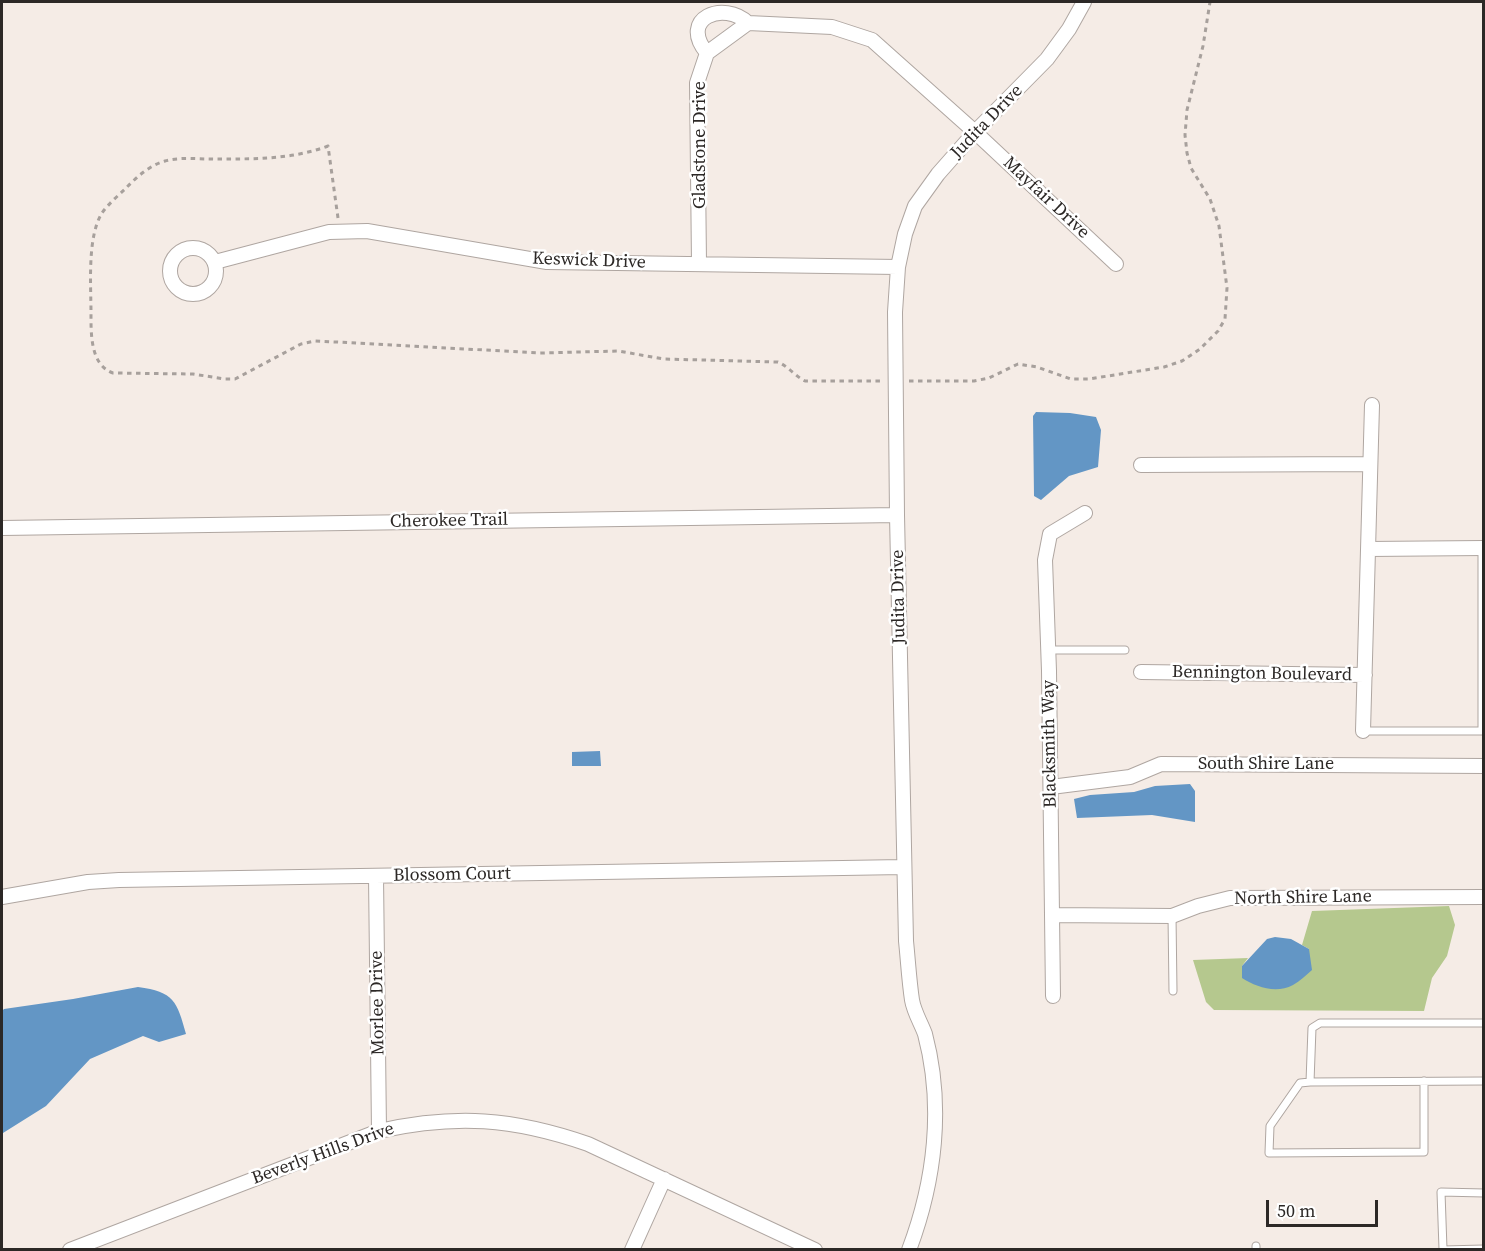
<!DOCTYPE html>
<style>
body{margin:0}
#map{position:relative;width:1485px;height:1251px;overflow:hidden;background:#f5ece6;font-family:"Source Serif 4",serif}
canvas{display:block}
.frame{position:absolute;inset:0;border:3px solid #2c2826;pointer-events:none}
.scale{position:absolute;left:1266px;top:1200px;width:112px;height:27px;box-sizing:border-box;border:3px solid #2c2826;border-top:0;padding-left:8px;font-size:18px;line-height:21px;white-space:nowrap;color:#2c2826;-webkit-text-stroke:4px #fff;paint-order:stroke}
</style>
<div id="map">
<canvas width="1485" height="1251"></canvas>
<div class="frame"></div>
<div class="scale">50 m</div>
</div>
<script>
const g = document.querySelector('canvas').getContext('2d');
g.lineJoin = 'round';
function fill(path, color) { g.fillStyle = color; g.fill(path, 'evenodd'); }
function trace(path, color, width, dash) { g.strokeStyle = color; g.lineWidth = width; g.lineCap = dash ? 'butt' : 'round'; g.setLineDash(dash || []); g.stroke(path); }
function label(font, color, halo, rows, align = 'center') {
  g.font = font + ' "Source Serif 4",serif'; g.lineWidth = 5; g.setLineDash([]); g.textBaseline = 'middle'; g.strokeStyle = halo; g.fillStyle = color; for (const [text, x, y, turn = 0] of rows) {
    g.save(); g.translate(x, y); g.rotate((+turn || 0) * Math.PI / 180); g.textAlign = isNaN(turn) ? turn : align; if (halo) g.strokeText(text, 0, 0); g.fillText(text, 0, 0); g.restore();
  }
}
const green = new Path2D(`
 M 1449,906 L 1455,925 L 1447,956 L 1432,978 L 1424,1011 L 1214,1010 L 1206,1002 L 1193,960 L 1248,958 L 1242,966 L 1309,949 L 1302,945 L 1312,911 Z`);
const water = new Path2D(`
 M 1036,412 L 1070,413 L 1096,417 L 1101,430 L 1098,467 L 1069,476 L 1041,500 L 1034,496 L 1033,416 Z
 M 600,751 L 601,766 L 572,766 L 572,752 Z
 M 1190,784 L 1195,791 L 1195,822 L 1152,815 L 1077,818 L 1074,799 L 1090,795 L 1134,792 L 1155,786 Z
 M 1275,937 L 1291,939 L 1309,949 L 1312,970 C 1306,975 1300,981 1293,985 C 1276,994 1256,987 1242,978 L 1242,966 L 1267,939 Z
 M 138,987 C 174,992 177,1001 186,1034 L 159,1042 L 143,1036 L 90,1059 L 46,1106 L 3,1133 L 2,1151 L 2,1011 L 4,1009 L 73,999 Z`);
const path = new Path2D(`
 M 338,218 L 328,146 C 291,160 250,159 211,159 C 196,159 179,157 165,161 C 150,165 138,176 127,187 C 119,195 109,203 102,213 C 87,237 91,285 91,313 C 91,333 90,365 113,373 L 193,374 L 225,379 L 235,379 L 301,344 L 315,341 L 336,342 L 540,353 L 618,351 L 664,359 L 778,362 C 789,367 795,376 805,381 L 881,381
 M 909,381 L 974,381 L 989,378 L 1018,364 L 1037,367 L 1071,379 L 1089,379 L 1164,367 L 1182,361 L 1200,349 L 1218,331 L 1225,319 L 1227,288 L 1219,226 L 1210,199 L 1191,168 L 1187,153 L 1185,135 L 1187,110 L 1203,46 L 1210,2`);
const service = new Path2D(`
 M 1049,650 L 1125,650
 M 1363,731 L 1484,731
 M 1482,731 L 1482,548
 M 1172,916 L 1173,991
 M 1424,1081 L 1424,1152 L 1269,1153 L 1270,1126 L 1300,1083 L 1310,1082 L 1484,1081
 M 1310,1082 L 1312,1028 L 1320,1023 L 1484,1023
 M 1256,1246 L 1256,1250
 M 1443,1249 L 1441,1192 L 1484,1193
 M 1443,1250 L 1484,1249`);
const minor = new Path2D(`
 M 707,53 C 678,18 724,0 748,23
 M170 271a23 23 0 1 1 46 0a23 23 0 1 1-46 0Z
 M 215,262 L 329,232 L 367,231 L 547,262 L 898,267
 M 699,263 L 697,83 L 707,53 L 748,23 L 832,27 L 872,40 L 975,132 L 1116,264
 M 1141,465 L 1370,464
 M 2,528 L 897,515
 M 1368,549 L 1484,548
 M 1141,672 L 1365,675
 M 1363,731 L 1372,405
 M 1051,787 L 1130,777 L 1161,764 L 1484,766
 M 376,876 L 379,1131
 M 2,897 L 88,882 L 119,880 L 903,867
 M 1053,915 L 1172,916 L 1198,906 L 1230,898 L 1484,897
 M 1053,996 L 1049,671 L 1045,560 L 1050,534 L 1085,513
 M 70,1250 L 379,1131 C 456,1114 513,1118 588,1144 L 815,1250
 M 632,1250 L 664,1179
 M 909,1250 C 935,1181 944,1106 925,1034 C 921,1023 914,1012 912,1000 C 909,980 908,960 906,941 L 897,515 L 895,312 L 898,267 L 905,234 L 915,206 L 938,174 L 975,132 L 1047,59 L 1069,29 L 1084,2`);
const streetNames = [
 ["Judita Drive",987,122,-46],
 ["Gladstone Drive",700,145,-90],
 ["Mayfair Drive",1046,198,43],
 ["Keswick Drive",589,261,2],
 ["Cherokee Trail",449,521,-1],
 ["Judita Drive",899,597,-91],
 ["Bennington Boulevard",1262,674,1],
 ["Blacksmith Way",1050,744,-91],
 ["South Shire Lane",1266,764],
 ["Blossom Court",452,875,-1],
 ["North Shire Lane",1303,898,-1],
 ["Morlee Drive",378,1003,-91],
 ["Beverly Hills Drive",323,1154,-20]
];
fill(green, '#b5c88e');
fill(water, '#6396c5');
trace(service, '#afa6a1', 9);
trace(minor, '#afa6a1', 16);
trace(path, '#a7a09c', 3, [4.5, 4.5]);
trace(service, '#fff', 7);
trace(minor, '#fff', 14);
label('18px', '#2c2826', '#fff', streetNames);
</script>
